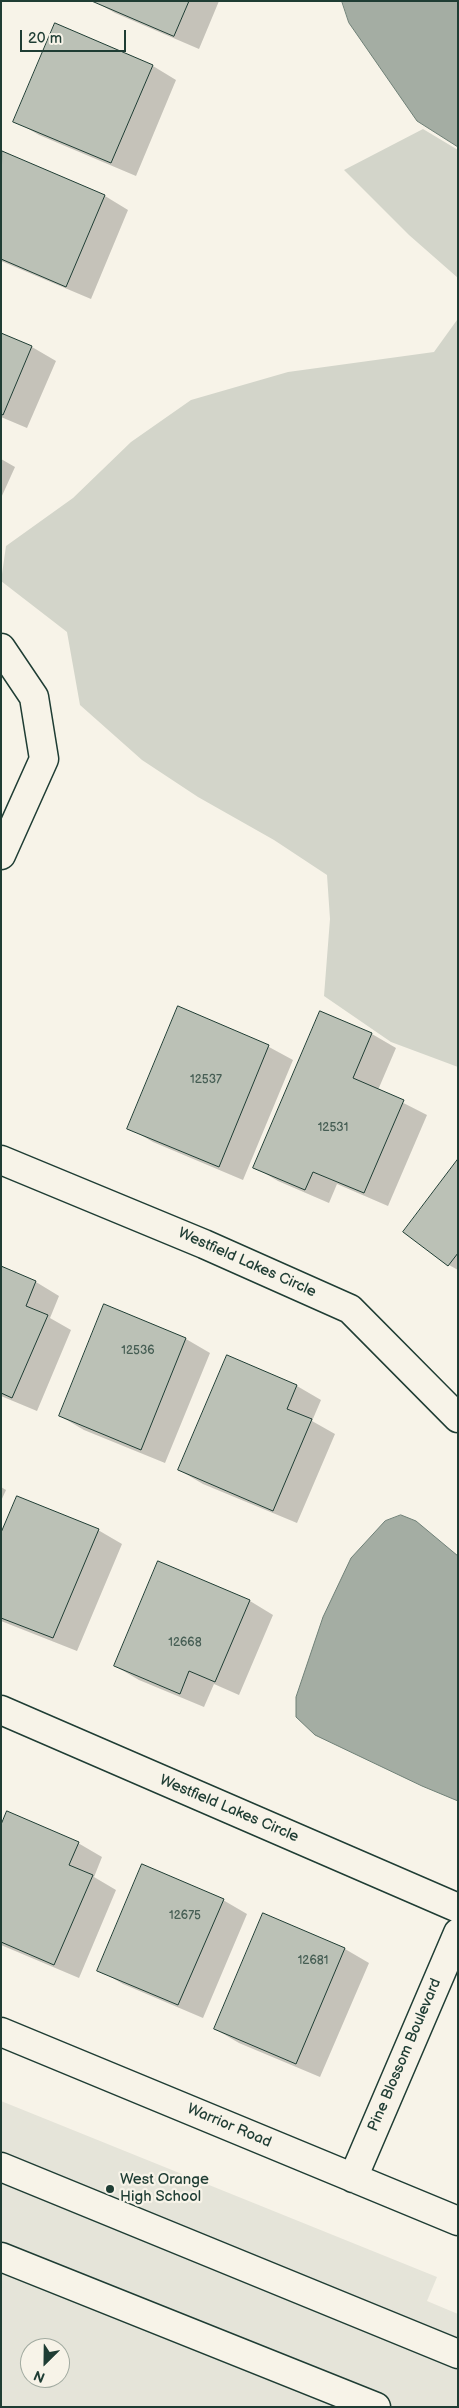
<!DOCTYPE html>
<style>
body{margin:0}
#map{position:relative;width:459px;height:2408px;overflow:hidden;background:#f7f3e8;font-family:"Balsamiq Sans",sans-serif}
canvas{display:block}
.frame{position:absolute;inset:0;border:2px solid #1f3d34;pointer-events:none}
.north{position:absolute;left:20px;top:2338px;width:50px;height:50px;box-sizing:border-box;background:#f7f3e8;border:1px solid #a1aaa0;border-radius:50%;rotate:203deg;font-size:14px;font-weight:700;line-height:20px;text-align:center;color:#1f3d34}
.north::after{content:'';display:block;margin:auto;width:18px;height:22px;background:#1f3d34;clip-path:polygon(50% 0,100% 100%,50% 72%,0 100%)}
.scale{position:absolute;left:20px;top:30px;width:106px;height:22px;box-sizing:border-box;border:2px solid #1f3d34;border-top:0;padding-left:6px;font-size:15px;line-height:18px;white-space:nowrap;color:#1f3d34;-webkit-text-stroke:4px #f7f3e8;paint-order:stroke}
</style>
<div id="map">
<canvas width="459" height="2408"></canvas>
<div class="frame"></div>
<div class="north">N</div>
<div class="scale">20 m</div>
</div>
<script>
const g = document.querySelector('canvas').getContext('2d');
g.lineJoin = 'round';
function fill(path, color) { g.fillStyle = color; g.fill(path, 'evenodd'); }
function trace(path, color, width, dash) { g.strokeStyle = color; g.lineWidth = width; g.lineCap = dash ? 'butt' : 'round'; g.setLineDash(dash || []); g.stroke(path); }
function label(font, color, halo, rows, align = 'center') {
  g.font = font + ' "Balsamiq Sans",sans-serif'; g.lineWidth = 4.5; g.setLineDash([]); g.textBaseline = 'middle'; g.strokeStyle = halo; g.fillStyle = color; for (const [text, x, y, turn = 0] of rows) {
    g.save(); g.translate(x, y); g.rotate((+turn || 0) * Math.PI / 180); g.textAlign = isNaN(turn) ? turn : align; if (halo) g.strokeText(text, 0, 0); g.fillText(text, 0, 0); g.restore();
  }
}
const built = new Path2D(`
 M 1,2101 L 437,2277 L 427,2301 L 458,2314 L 458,2407 L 1,2407 ZM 30,2348 L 60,2348 L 60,2378 L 30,2378 Z`);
const green = new Path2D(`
 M 423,129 L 458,150 L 458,278 L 409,235 L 344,170 Z
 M 458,313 L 458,1067 L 391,1042 L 324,996 L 330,919 L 327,875 L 274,840 L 198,797 L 142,760 L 80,705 L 67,632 L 1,581 L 6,546 L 73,498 L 131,442 L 191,400 L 288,372 L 434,352 L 457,320 Z`);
const water = new Path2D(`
 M 342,1 L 458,1 L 458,147 L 417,121 L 349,23 Z
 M 401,1515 L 416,1521 L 458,1556 L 458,1801 L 422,1786 L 315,1735 L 296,1717 L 296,1697 L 323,1617 L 351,1558 L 385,1521 Z`);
const shadow = new Path2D(`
 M 94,1 L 219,1 L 199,49 L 115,13 Z
 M 153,66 L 176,80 L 136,176 L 39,135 L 15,121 Z
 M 3,153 L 105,196 L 128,210 L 91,299 L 1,261 Z
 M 1,334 L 32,347 L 56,361 L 27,428 L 1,417 Z
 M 1,459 L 15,467 L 1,498 Z
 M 179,1008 L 269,1047 L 293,1060 L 243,1180 L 153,1142 L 129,1128 Z
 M 321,1012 L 372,1034 L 396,1048 L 378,1090 L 427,1115 L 388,1206 L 337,1184 L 329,1203 L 278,1181 L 254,1167 Z
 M 458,1161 L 458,1270 L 449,1265 Z
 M 1,1268 L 36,1282 L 59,1296 L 50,1318 L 71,1330 L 37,1411 L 1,1396 Z
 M 105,1306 L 186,1339 L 210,1353 L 165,1463 L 84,1430 L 60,1416 Z
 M 227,1357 L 297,1386 L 321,1400 L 312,1421 L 335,1434 L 297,1523 L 203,1484 L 179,1470 Z
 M 1,1487 L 6,1490 L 1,1501 Z
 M 18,1497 L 98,1530 L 122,1544 L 77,1651 L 1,1621 L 1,1536 Z
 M 159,1563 L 250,1601 L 273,1615 L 239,1695 L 214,1684 L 204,1707 L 139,1680 L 115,1666 Z
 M 1,1828 L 78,1843 L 102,1857 L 94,1877 L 116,1890 L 79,1978 L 1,1945 Z
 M 223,1900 L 247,1914 L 203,2018 L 123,1984 L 99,1970 Z
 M 264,1915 L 345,1949 L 369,1963 L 320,2077 L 239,2043 L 215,2029 Z`);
const building = new Path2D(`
 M 92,1 L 189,1 L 174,36 Z
 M 55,23 L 153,65 L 111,163 L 13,122 Z
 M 2,151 L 105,195 L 66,287 L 1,259 Z
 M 1,333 L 32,346 L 3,415 L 1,414 Z
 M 178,1006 L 269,1045 L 219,1167 L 127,1129 Z
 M 320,1011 L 372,1033 L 353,1078 L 404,1100 L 364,1193 L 313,1172 L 305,1190 L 253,1168 Z
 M 458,1159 L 458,1253 L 448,1266 L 403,1232 Z
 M 1,1266 L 36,1281 L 26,1306 L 48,1315 L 12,1398 L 1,1393 Z
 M 104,1304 L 186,1338 L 141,1450 L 59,1416 Z
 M 227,1355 L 297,1385 L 287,1409 L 312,1419 L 273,1511 L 178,1470 Z
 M 17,1496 L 99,1529 L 53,1638 L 1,1618 L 1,1533 Z
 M 158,1561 L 250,1600 L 215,1682 L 189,1671 L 180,1694 L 114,1666 Z
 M 7,1811 L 79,1842 L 69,1865 L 93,1875 L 54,1965 L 1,1942 L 1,1825 Z
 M 142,1864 L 224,1899 L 178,2005 L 97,1971 Z
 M 263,1913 L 345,1948 L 296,2064 L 214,2029 Z`);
const minor = new Path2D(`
 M 1,648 L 34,697 L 44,759 L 1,855
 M 1,1160 L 204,1244 L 350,1309 L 458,1418
 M 1,1710 L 458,1908
 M 1,2032 L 458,2221
 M 1,2167 L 458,2354
 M 353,2178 L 458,1933
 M 1,2257 L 376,2407`);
const markers = [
 [110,2189,5,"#1f3d34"]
];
const numberNames = [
 ["12537",206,1080],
 ["12531",333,1128],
 ["12536",138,1351],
 ["12668",185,1643],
 ["12675",185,1916],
 ["12681",313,1961]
];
const streetNames = [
 ["Westfield Lakes Circle",247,1263,24],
 ["Westfield Lakes Circle",229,1809,23],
 ["Pine Blossom Boulevard",405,2055,-67],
 ["Warrior Road",229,2126,23]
];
const poiNames = [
 ["West Orange",120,2180],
 ["High School",120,2197]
];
fill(built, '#e5e4d9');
fill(green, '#d3d5ca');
fill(water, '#a4ada3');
trace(water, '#6f8077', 1);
fill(shadow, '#0003');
fill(building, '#bbc1b6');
trace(building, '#1f3d34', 1);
trace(minor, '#1f3d34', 31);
trace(minor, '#f7f3e8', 28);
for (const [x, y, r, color] of markers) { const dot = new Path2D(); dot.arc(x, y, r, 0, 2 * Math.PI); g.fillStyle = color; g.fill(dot); trace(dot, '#f7f3e8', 2); }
label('12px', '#465e54', null, numberNames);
label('15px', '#1f3d34', '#f7f3e8', streetNames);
label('15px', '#1f3d34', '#f7f3e8', poiNames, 'left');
</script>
